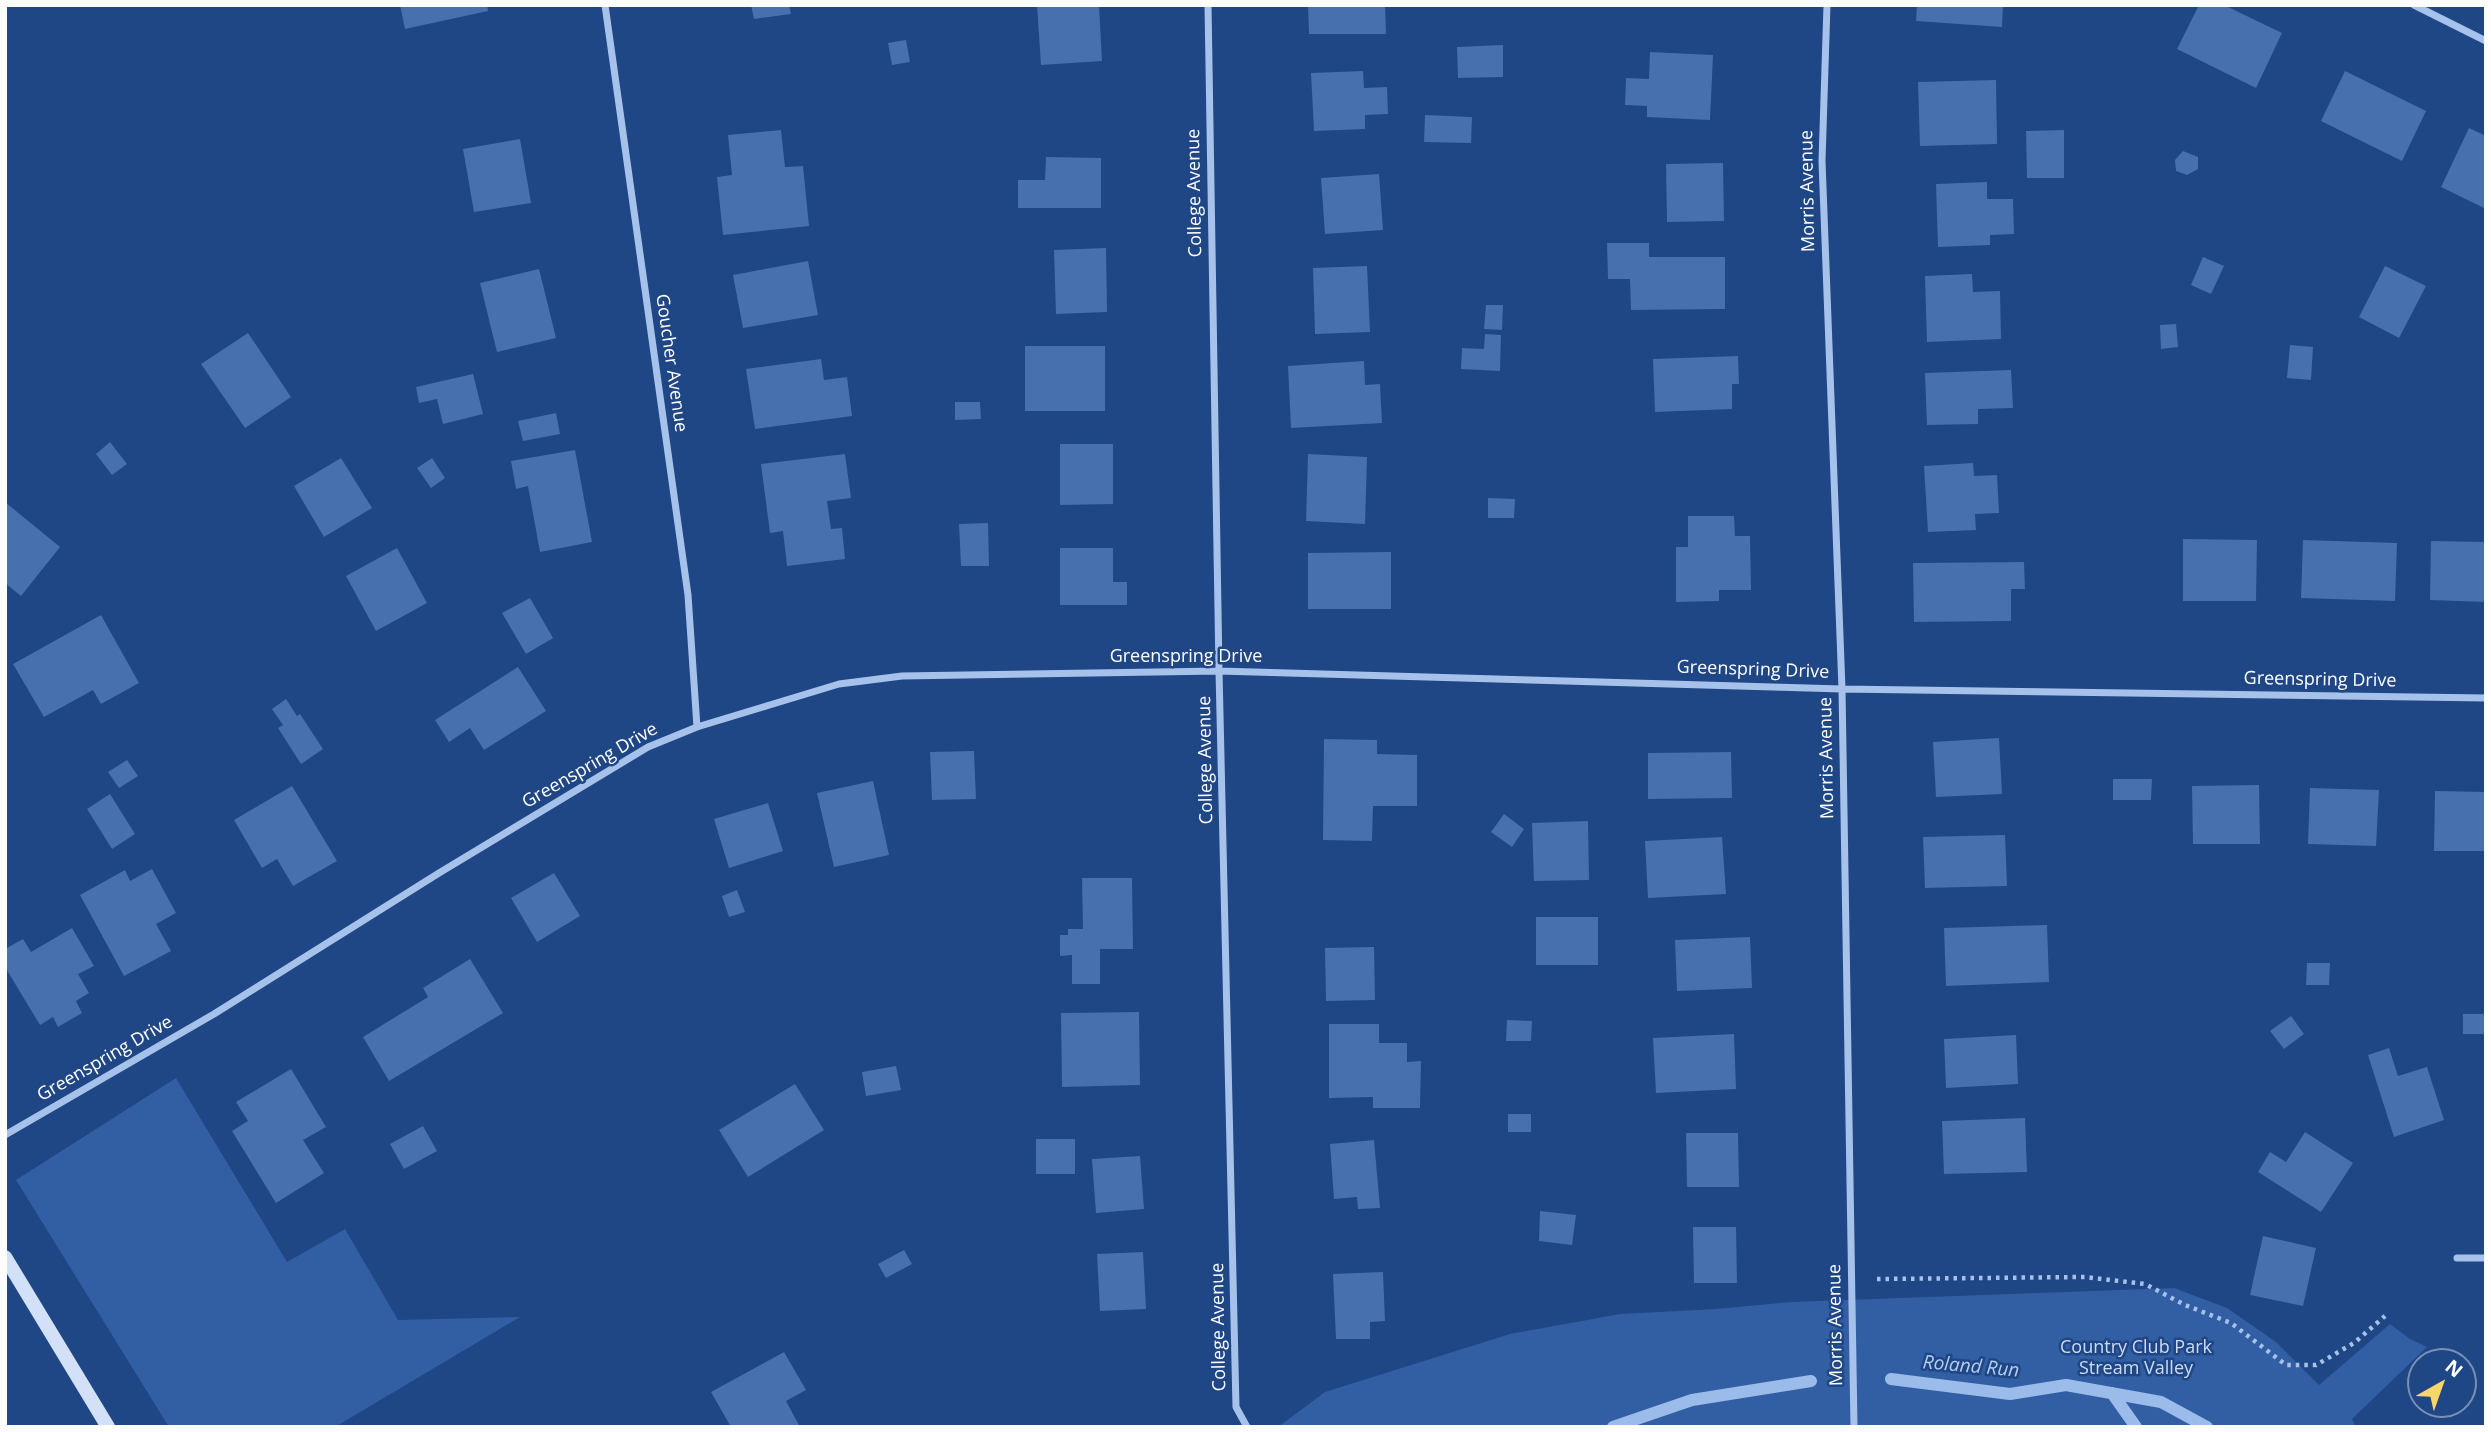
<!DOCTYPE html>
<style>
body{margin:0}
#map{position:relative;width:2491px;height:1432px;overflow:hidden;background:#1f4685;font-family:"Open Sans",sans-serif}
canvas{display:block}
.frame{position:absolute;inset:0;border:7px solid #fff;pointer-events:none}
.north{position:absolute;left:2407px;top:1348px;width:70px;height:70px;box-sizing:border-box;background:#1f4685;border:2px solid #7990b6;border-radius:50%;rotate:40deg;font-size:19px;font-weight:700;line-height:28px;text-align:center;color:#fff}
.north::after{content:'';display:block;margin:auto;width:24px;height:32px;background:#f8d667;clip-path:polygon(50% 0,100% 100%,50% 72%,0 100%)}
</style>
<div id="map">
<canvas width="2491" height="1432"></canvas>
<div class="frame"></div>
<div class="north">N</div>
</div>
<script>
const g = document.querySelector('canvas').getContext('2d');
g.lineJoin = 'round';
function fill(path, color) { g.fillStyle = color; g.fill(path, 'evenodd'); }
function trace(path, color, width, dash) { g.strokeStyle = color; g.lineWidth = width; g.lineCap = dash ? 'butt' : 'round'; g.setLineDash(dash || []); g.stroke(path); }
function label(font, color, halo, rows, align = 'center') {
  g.font = font + ' "Open Sans",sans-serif'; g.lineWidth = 5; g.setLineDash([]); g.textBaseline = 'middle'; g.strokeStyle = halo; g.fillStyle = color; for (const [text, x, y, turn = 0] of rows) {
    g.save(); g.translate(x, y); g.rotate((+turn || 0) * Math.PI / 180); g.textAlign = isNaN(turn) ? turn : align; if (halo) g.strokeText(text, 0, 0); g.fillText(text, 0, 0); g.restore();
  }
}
const green = new Path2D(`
 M 176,1078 L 287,1262 L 345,1229 L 398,1320 L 520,1317 L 335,1427 L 169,1427 L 16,1180 Z
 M 2174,1288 L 2227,1308 L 2276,1342 L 2319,1385 L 2390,1324 L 2410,1339 L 2427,1347 L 2352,1419 L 2356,1427 L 1278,1427 L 1325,1392 L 1510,1334 L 1620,1314 L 1716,1309 L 1791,1302 Z`);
const stream = new Path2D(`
 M 1891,1379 L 2010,1394 L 2066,1385 L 2161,1402 L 2207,1427
 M 2112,1393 L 2136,1427
 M 1613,1427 L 1692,1400 L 1811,1381`);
const building = new Path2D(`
 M 400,5 L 487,5 L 488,11 L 405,29 Z
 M 751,5 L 789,5 L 791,14 L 754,19 Z
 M 1037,5 L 1099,5 L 1102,61 L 1041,65 Z
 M 1308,5 L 1385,5 L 1386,34 L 1309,34 Z
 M 1917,5 L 2003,5 L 2002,27 L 1916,21 Z
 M 2199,5 L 2224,5 L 2282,33 L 2256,88 L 2177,49 Z
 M 906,40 L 910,62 L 892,65 L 888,43 Z
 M 1503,45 L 1503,77 L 1458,78 L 1457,47 Z
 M 1650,52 L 1713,55 L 1710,120 L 1647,117 L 1647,106 L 1625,105 L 1626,78 L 1649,79 Z
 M 1363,71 L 1364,88 L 1387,87 L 1388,114 L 1365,115 L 1365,129 L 1314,131 L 1311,73 Z
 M 2345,71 L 2426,111 L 2402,161 L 2321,121 Z
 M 1996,80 L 1997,144 L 1920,146 L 1918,82 Z
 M 1425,115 L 1472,117 L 1471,143 L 1424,142 Z
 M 2469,128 L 2486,136 L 2486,209 L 2441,187 Z
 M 781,130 L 785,167 L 803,166 L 809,226 L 723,235 L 717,177 L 732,175 L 728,135 Z
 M 2064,130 L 2064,178 L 2027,178 L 2026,131 Z
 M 520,139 L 531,203 L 474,212 L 463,149 Z
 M 2183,151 L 2198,157 L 2198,169 L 2187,175 L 2176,171 L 2175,160 Z
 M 1046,157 L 1101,158 L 1101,208 L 1018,208 L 1018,180 L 1045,180 Z
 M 1723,163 L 1724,221 L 1667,222 L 1666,164 Z
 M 1379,174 L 1383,230 L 1325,234 L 1321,178 Z
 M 1987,182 L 1987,199 L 2013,199 L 2014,234 L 1990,235 L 1990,245 L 1938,247 L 1936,184 Z
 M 1607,243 L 1649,243 L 1649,257 L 1725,257 L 1725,309 L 1631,310 L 1630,279 L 1608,279 Z
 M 1106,248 L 1107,312 L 1056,314 L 1054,250 Z
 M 2203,257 L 2224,266 L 2211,294 L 2191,285 Z
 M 808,261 L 818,315 L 743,328 L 733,275 Z
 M 1367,266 L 1370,332 L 1315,334 L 1313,268 Z
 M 2385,266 L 2426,286 L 2399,338 L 2359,317 Z
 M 539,269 L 556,338 L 497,352 L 480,283 Z
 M 1972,274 L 1973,292 L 2000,291 L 2001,339 L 1927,342 L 1925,276 Z
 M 1486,305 L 1503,305 L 1502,330 L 1484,329 Z
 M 2176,324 L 2178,347 L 2161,349 L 2160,325 Z
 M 248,333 L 291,397 L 245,428 L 201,364 Z
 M 1485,334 L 1501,335 L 1500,371 L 1461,369 L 1462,348 L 1484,349 Z
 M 2290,345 L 2313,347 L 2311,380 L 2287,378 Z
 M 1025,346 L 1105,346 L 1105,411 L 1025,411 Z
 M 1738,356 L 1739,384 L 1732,384 L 1732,409 L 1655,412 L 1653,359 Z
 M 821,359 L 824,380 L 847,377 L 852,416 L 755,429 L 746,369 Z
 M 1364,361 L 1365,385 L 1380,384 L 1382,423 L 1291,428 L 1288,366 Z
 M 2011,370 L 2013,408 L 1978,409 L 1978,424 L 1927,425 L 1925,373 Z
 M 473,374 L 483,414 L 443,424 L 437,399 L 419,403 L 416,387 Z
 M 955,402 L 980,402 L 981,419 L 955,420 Z
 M 556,413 L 560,434 L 523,441 L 518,421 Z
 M 110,442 L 127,464 L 112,475 L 96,454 Z
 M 1060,444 L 1113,444 L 1113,504 L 1060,505 Z
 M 575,450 L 592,542 L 540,552 L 528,486 L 516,489 L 511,461 Z
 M 845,454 L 851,498 L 827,501 L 831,529 L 842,528 L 845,559 L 787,566 L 783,531 L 770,533 L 761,464 Z
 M 1308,454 L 1367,457 L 1365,524 L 1306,521 Z
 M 341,458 L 372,508 L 324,537 L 294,486 Z
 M 432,458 L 445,478 L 431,488 L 417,468 Z
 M 1973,463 L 1974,476 L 1997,475 L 1999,513 L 1975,514 L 1976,530 L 1928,532 L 1924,466 Z
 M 1488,498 L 1515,499 L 1514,518 L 1488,518 Z
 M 5,502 L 60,547 L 21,596 L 5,583 Z
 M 1688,516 L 1734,516 L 1735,536 L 1750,536 L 1751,590 L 1719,590 L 1719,601 L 1676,602 L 1676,547 L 1688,547 Z
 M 988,523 L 989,566 L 961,566 L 959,524 Z
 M 2183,539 L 2257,540 L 2256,601 L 2183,601 Z
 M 2303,540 L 2397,543 L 2395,601 L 2301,598 Z
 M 2431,541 L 2486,542 L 2486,602 L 2430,600 Z
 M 397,548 L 427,603 L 376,631 L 346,576 Z
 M 1060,548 L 1113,548 L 1113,582 L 1127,582 L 1127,605 L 1060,605 Z
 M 1391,552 L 1391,609 L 1308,609 L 1308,553 Z
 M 2024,562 L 2025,589 L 2011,589 L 2011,621 L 1914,622 L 1913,563 Z
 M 530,598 L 553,638 L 526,654 L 502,613 Z
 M 101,615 L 139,683 L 101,704 L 93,690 L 44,717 L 13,664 Z
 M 518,667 L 546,711 L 484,750 L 470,728 L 449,742 L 435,720 Z
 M 286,699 L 297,716 L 300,714 L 323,749 L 301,764 L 278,728 L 283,725 L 272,709 Z
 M 1999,738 L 2002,794 L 1936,797 L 1933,742 Z
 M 1324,739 L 1377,740 L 1377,754 L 1417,755 L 1417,806 L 1373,806 L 1372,841 L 1323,840 Z
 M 974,751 L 976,799 L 932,800 L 930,752 Z
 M 1731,752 L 1732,798 L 1648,799 L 1648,753 Z
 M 127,760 L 138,776 L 119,788 L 108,772 Z
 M 2113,779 L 2152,779 L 2151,800 L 2113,800 Z
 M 873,781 L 889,855 L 834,867 L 817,793 Z
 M 2259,785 L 2260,844 L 2193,844 L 2192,786 Z
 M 292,786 L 337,861 L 293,886 L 277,859 L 262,868 L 234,820 Z
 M 2310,788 L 2379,790 L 2376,846 L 2308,844 Z
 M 2435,791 L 2486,792 L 2486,851 L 2434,851 Z
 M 110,794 L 135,834 L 112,849 L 87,809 Z
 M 768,803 L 783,851 L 729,868 L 714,819 Z
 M 1504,814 L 1524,829 L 1512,847 L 1491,832 Z
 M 1588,821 L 1589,880 L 1534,881 L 1532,823 Z
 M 2005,835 L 2007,886 L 1925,888 L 1923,837 Z
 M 1722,837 L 1726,894 L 1648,898 L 1645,841 Z
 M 152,869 L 176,913 L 156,924 L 171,951 L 124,976 L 80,895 L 125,870 L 130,881 Z
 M 554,873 L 580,916 L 537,942 L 511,898 Z
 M 1082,878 L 1132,878 L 1133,949 L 1100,949 L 1100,984 L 1072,984 L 1072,955 L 1060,956 L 1060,935 L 1068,935 L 1068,929 L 1083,929 Z
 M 737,890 L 745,912 L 729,917 L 722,896 Z
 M 1536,917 L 1598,917 L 1598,965 L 1536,965 Z
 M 2047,925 L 2049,982 L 1946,986 L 1944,928 Z
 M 72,928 L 94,966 L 78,974 L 89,993 L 76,1001 L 82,1013 L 58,1027 L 53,1017 L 40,1025 L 5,967 L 5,949 L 23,939 L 31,952 Z
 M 1750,937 L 1752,988 L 1677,991 L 1675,940 Z
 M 1374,947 L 1375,1000 L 1326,1001 L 1325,948 Z
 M 470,959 L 503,1013 L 389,1081 L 363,1037 L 428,997 L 423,988 Z
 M 2307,963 L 2330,963 L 2329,985 L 2306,985 Z
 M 1139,1012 L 1140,1085 L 1062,1087 L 1061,1013 Z
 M 2463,1014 L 2486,1014 L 2486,1034 L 2463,1034 Z
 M 2291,1016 L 2304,1034 L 2284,1049 L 2270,1031 Z
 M 1507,1020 L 1532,1021 L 1531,1041 L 1506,1041 Z
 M 1329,1024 L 1379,1024 L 1379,1043 L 1407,1043 L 1407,1062 L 1421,1061 L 1420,1108 L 1373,1108 L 1373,1097 L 1329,1098 Z
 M 1734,1034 L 1736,1089 L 1656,1093 L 1653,1038 Z
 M 2016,1035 L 2018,1084 L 1946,1088 L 1944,1039 Z
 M 2389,1048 L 2398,1076 L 2427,1067 L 2444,1120 L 2394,1137 L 2368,1055 Z
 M 896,1066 L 901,1090 L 866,1096 L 862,1072 Z
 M 291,1069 L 326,1127 L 303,1140 L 324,1173 L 276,1203 L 232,1131 L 248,1121 L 236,1102 Z
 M 795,1084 L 824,1130 L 748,1177 L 719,1130 Z
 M 1508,1114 L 1531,1114 L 1531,1132 L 1508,1132 Z
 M 2025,1118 L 2027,1172 L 1944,1174 L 1942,1121 Z
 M 423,1126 L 437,1151 L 404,1169 L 390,1144 Z
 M 2305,1132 L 2353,1163 L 2321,1212 L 2258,1172 L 2270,1152 L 2286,1162 Z
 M 1686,1133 L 1738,1133 L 1739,1187 L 1687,1187 Z
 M 1036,1139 L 1075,1139 L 1075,1174 L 1036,1174 Z
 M 1374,1140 L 1380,1208 L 1358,1209 L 1357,1197 L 1334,1199 L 1330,1144 Z
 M 1140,1156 L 1144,1209 L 1096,1213 L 1092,1159 Z
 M 1540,1211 L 1576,1215 L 1572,1245 L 1539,1241 Z
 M 1693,1227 L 1736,1227 L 1737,1283 L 1694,1283 Z
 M 2263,1236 L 2316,1248 L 2303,1306 L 2250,1295 Z
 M 904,1250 L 912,1264 L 886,1278 L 878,1264 Z
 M 1143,1252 L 1146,1309 L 1100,1311 L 1097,1254 Z
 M 1383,1272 L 1385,1321 L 1370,1322 L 1370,1339 L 1336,1339 L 1333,1274 Z
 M 784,1352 L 806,1390 L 786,1401 L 800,1427 L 731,1427 L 711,1392 Z`);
const path = new Path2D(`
 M 1877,1279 L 2085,1277 L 2145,1284 L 2185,1305 L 2231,1323 L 2286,1365 L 2316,1365 L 2354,1343 L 2385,1316`);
const minor = new Path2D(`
 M 605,5 L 688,595 L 697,727
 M 1208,5 L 1219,671 L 1236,1407 L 1247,1427
 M 1827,5 L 1822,161 L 1842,689 L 1854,1427
 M 2414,5 L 2486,41
 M 5,1135 L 214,1014 L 439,873 L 648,747 L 697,727 L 839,684 L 902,676 L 1219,671 L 1842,689 L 2486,698
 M 2457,1258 L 2486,1258`);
const secondary = new Path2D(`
 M 5,1257 L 108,1427`);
const streetNames = [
 ["Morris Avenue",1808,191,-91],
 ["College Avenue",1195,193,-91],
 ["Goucher Avenue",671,363,82],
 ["Greenspring Drive",1186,657],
 ["Greenspring Drive",1753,670,2],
 ["Greenspring Drive",2320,680,1],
 ["Morris Avenue",1827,758,-91],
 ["College Avenue",1206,760,-91],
 ["Greenspring Drive",590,766,-30],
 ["Greenspring Drive",105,1059,-30],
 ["Morris Avenue",1836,1325,-91],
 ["College Avenue",1219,1327,-91]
];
const parkNames = [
 ["Country Club Park",2136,1348],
 ["Stream Valley",2136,1369]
];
const waterNames = [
 ["Roland Run",1971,1367,5]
];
fill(green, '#325fa3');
trace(stream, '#9bbceb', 12);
fill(building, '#4770ae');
trace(path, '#a7c2ea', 4.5, [3.5, 5]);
trace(minor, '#a7c2ea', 7);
trace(secondary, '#d2e1f8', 14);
label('18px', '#fff', '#1f4685', streetNames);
label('18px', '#ccddf7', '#1f4685', parkNames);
label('italic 19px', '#b3ccf1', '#1f4685', waterNames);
</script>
